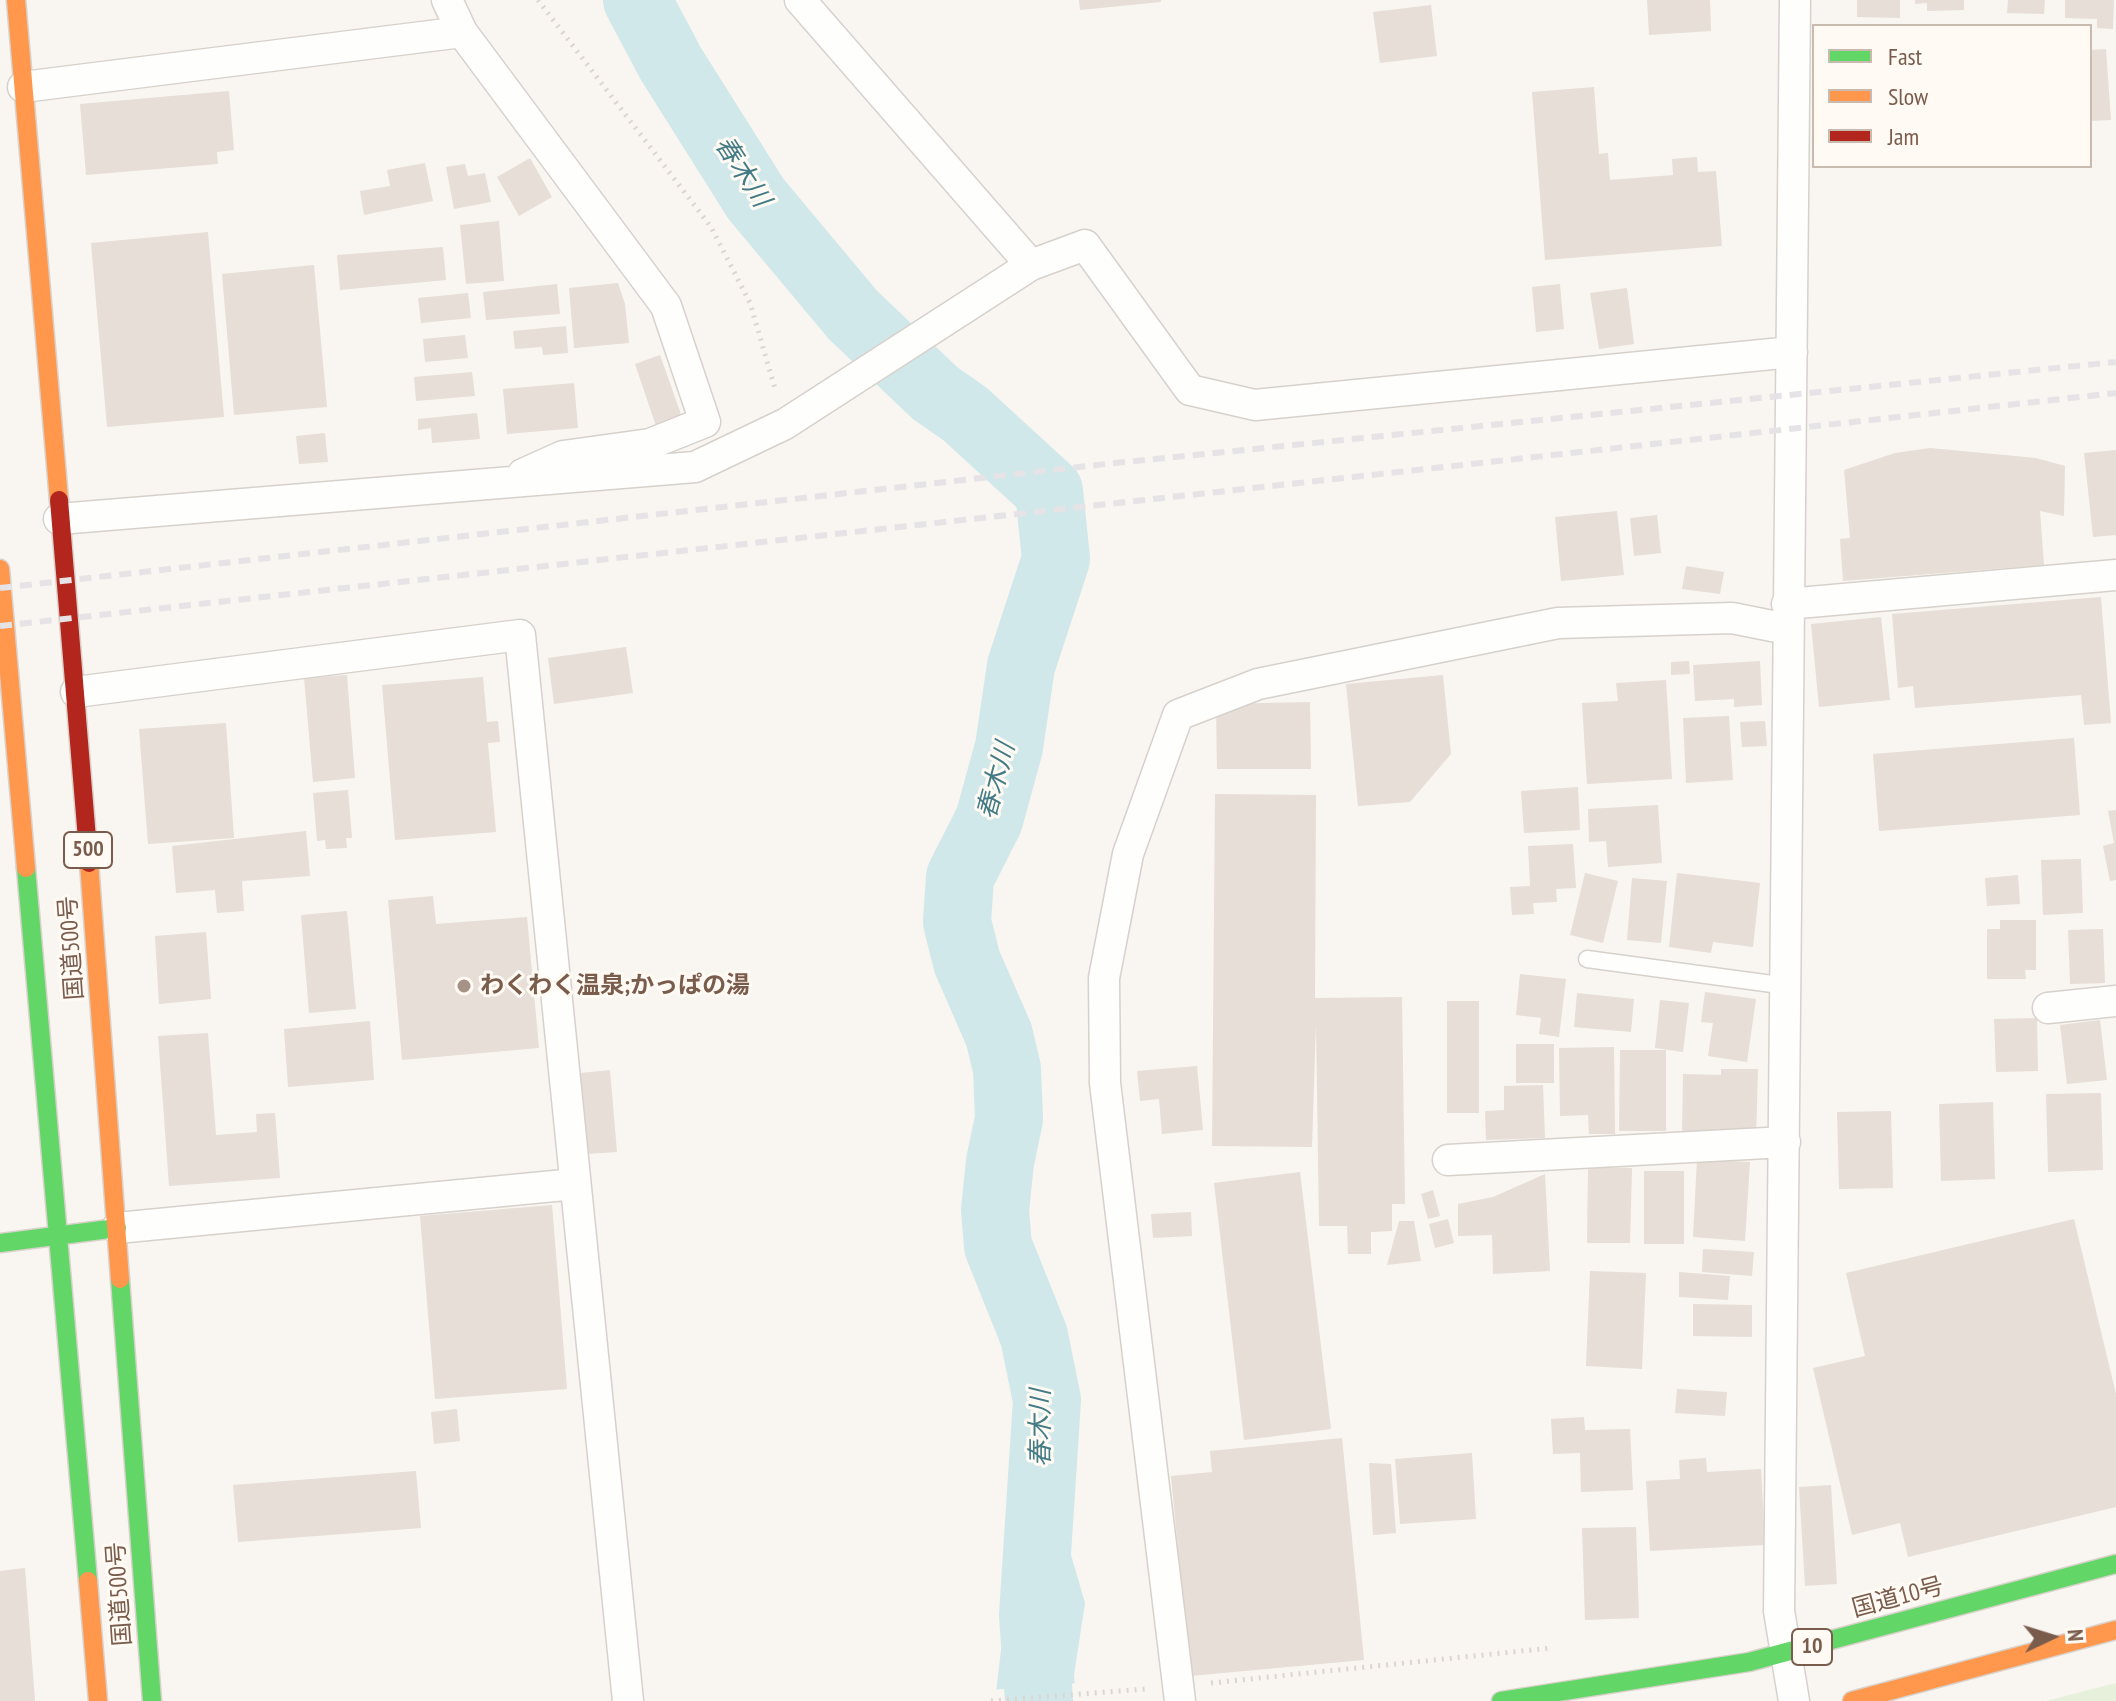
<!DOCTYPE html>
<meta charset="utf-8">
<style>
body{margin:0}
#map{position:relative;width:2116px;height:1701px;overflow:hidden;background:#f9f5f0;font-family:"PT Sans Narrow",sans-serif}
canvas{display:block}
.legend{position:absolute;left:1812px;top:24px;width:280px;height:144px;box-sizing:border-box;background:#fffaf3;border:2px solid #cabbb1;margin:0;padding:10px 14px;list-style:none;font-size:24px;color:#7a5c4d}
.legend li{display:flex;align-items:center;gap:16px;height:40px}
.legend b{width:40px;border:2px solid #cabbb1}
.north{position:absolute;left:2012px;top:1597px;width:80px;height:80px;-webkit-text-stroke:6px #fffaf3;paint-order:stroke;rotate:86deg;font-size:22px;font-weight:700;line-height:32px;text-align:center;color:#7a5c4d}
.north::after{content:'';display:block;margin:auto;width:28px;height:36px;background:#7a5c4d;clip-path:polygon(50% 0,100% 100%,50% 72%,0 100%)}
</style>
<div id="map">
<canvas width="2116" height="1701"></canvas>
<ul class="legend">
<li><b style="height:10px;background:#63d668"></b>Fast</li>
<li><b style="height:10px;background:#ff974d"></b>Slow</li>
<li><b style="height:10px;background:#b3261e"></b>Jam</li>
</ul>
<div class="north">N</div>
</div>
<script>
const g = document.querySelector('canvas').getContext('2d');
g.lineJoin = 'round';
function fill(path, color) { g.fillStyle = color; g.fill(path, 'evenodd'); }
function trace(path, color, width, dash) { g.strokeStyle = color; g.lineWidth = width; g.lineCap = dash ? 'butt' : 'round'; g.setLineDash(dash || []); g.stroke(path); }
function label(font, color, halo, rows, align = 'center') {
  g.font = font + ' "PT Sans Narrow","Noto Sans JP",sans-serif'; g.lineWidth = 6; g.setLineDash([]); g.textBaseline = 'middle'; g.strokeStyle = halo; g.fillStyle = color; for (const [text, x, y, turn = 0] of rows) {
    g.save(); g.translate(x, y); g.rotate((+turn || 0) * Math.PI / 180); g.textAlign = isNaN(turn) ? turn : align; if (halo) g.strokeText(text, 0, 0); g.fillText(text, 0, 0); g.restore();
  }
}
const green = new Path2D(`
 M 2116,1683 L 2116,1701 L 2046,1701 Z`);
const water = new Path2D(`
 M 1031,1524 L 1067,1541 L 1085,1603 L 1074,1675 L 1076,1701 L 995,1701 L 1006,1608 Z`);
const pier = new Path2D(`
 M 1079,1683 L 1080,1701 L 991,1701 L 991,1690 Z`);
const river = new Path2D(`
 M 637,0 L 671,64 L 756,199 L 853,315 L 935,393 L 965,414 L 1049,491 L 1056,559 L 1021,666 L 1009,747 L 989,820 L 960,877 L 957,922 L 967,962 L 999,1035 L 1007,1069 L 1009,1119 L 1000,1162 L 995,1210 L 998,1246 L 1034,1336 L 1047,1400 L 1033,1615 L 1039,1701`);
const building = new Path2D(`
 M 1079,0 L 1161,0 L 1161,2 L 1080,10 Z
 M 1647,0 L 1710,0 L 1711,31 L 1649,35 Z
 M 1857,0 L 1900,0 L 1900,18 L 1857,17 Z
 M 1915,0 L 1964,0 L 1964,10 L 1927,11 L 1927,3 L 1915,4 Z
 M 2008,0 L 2045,0 L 2044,14 L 2007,13 Z
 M 2065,0 L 2114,0 L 2113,29 L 2097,28 L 2097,19 L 2065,18 Z
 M 1431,5 L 1437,56 L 1380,63 L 1373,12 Z
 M 2106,49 L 2111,120 L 2090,121 L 2090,50 Z
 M 1594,87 L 1599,154 L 1608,153 L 1610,180 L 1673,175 L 1672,159 L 1697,157 L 1698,172 L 1716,171 L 1722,246 L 1545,260 L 1532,92 Z
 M 229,91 L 234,150 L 217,152 L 218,164 L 86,175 L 80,104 Z
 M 530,158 L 552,197 L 519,216 L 497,177 Z
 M 425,163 L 433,201 L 364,215 L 360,191 L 390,186 L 387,170 Z
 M 465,164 L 468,176 L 485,173 L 491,202 L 454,209 L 446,167 Z
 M 499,221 L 504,281 L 466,284 L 460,225 Z
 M 208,232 L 224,417 L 107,427 L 91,243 Z
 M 443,247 L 446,280 L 340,290 L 337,255 Z
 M 314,265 L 327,407 L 234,415 L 222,274 Z
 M 618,283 L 625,304 L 629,343 L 574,348 L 569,288 Z
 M 557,284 L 560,314 L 486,320 L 483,292 Z
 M 1560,284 L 1564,329 L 1536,332 L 1532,287 Z
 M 1627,288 L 1634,344 L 1599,349 L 1590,293 Z
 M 468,293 L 471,318 L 421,323 L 418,298 Z
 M 566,326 L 568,353 L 543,355 L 542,347 L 515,349 L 513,331 Z
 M 465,335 L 468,358 L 425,362 L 423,339 Z
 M 660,355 L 682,417 L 656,426 L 635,364 Z
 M 472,372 L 475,396 L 416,401 L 414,377 Z
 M 574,383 L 578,428 L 507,434 L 503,389 Z
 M 477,413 L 480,439 L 432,443 L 431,428 L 418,430 L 418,419 Z
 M 325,433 L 328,462 L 299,464 L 296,436 Z
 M 1930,448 L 2036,458 L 2065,466 L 2064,516 L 2040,511 L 2044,565 L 1843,581 L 1840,539 L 1850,538 L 1844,470 L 1895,453 Z
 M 2116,450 L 2116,535 L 2093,537 L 2084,453 Z
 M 1617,511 L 1624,575 L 1561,581 L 1555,517 Z
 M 1657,515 L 1661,553 L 1634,556 L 1630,518 Z
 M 1686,566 L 1724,572 L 1720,594 L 1682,589 Z
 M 2101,597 L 2111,723 L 2084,725 L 2081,695 L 1915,708 L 1913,686 L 1898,688 L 1892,614 Z
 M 1881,617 L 1890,700 L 1819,707 L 1811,624 Z
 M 626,647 L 633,693 L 554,704 L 548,658 Z
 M 1689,661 L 1690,674 L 1671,675 L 1671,662 Z
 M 1760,661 L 1762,705 L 1734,707 L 1734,699 L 1695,701 L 1693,665 Z
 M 347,675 L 355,778 L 313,782 L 304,678 Z
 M 1443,675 L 1451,754 L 1410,802 L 1358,806 L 1346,684 Z
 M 483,677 L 487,722 L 498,721 L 500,742 L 488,743 L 496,832 L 395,840 L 382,685 Z
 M 1666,680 L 1672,779 L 1587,784 L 1582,703 L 1618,701 L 1616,683 Z
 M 1310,702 L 1311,769 L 1217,769 L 1216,704 Z
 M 1729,716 L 1733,780 L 1686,783 L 1683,718 Z
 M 1765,721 L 1767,746 L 1742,747 L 1740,722 Z
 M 226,723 L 234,838 L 148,844 L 139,729 Z
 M 2074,738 L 2080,815 L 1879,831 L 1873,754 Z
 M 1578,787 L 1580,830 L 1524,833 L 1521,791 Z
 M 348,790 L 352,838 L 346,838 L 347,848 L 326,849 L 325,840 L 317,841 L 313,793 Z
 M 1215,794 L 1316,795 L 1315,998 L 1402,997 L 1405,1204 L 1392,1204 L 1392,1231 L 1371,1232 L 1371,1254 L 1348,1254 L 1347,1226 L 1319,1226 L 1316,1022 L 1312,1147 L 1212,1146 Z
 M 1658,805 L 1662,863 L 1608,867 L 1606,841 L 1589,842 L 1588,809 Z
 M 2116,810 L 2116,880 L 2110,881 L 2103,846 L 2114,843 L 2108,811 Z
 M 306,831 L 310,876 L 242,881 L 244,911 L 217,913 L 215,890 L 176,893 L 172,846 Z
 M 1573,844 L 1576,888 L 1556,889 L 1557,902 L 1533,903 L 1534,914 L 1512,915 L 1510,887 L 1530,886 L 1528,846 Z
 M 2081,859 L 2083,913 L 2043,915 L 2041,860 Z
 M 1585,873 L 1618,881 L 1603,943 L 1570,935 Z
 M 1677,873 L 1760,883 L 1753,947 L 1713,942 L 1711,953 L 1669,947 Z
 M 2018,875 L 2020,904 L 1987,906 L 1985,878 Z
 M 1632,878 L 1667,881 L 1661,943 L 1627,940 Z
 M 433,896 L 436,924 L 527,917 L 539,1048 L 402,1060 L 388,900 Z
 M 347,911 L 356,1009 L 309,1013 L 301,915 Z
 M 2000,920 L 2036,920 L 2036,970 L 2025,970 L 2026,979 L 1987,979 L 1987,929 L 2000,929 Z
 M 2103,929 L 2105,983 L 2070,984 L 2068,930 Z
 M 206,932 L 211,999 L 159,1004 L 155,936 Z
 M 1520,974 L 1566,979 L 1559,1037 L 1539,1034 L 1541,1018 L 1516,1015 Z
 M 1705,992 L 1756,999 L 1747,1062 L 1708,1056 L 1713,1023 L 1701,1022 Z
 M 1577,993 L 1634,999 L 1631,1032 L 1574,1027 Z
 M 1660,1000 L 1689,1003 L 1683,1052 L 1655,1048 Z
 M 1447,1001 L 1479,1001 L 1479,1113 L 1447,1113 Z
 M 2037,1018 L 2038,1071 L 1996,1072 L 1994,1019 Z
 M 2100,1020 L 2107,1080 L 2067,1084 L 2060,1025 Z
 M 370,1021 L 374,1080 L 288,1087 L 284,1029 Z
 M 208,1033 L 216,1135 L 257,1132 L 256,1114 L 275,1113 L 280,1178 L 169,1186 L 158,1036 Z
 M 1516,1044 L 1554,1044 L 1554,1083 L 1516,1083 Z
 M 1614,1047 L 1615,1134 L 1589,1134 L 1588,1115 L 1560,1116 L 1559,1048 Z
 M 1620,1050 L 1666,1050 L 1666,1131 L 1619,1131 Z
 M 1197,1066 L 1203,1130 L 1162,1134 L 1159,1099 L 1140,1101 L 1137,1071 Z
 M 1721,1069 L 1758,1069 L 1756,1138 L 1682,1136 L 1683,1074 L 1721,1075 Z
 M 610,1070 L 617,1152 L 587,1154 L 580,1073 Z
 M 1543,1085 L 1545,1138 L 1486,1140 L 1485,1111 L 1504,1110 L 1504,1086 Z
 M 2101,1093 L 2103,1170 L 2048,1172 L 2046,1094 Z
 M 1993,1102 L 1995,1179 L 1941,1181 L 1939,1104 Z
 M 1891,1111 L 1893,1188 L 1839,1189 L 1837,1112 Z
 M 1697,1159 L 1750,1162 L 1745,1241 L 1693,1237 Z
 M 1588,1167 L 1632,1168 L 1630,1243 L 1587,1243 Z
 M 1644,1171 L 1684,1171 L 1684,1244 L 1644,1244 Z
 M 1300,1172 L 1331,1429 L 1244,1440 L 1214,1183 Z
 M 1545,1174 L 1550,1271 L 1493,1274 L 1492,1235 L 1458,1236 L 1458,1204 L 1493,1197 Z
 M 1433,1190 L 1440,1216 L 1428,1219 L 1421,1194 Z
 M 552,1205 L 567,1389 L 435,1399 L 420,1216 Z
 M 1191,1212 L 1192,1236 L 1153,1238 L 1151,1214 Z
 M 1448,1219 L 1454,1243 L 1435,1248 L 1429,1224 Z
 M 2074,1219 L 2116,1394 L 2116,1507 L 1908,1557 L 1900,1523 L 1852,1535 L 1813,1368 L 1865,1356 L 1846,1273 Z
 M 1399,1221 L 1414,1221 L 1421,1261 L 1387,1265 Z
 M 1703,1249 L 1754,1252 L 1752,1276 L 1702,1272 Z
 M 1590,1271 L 1646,1273 L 1642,1369 L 1586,1366 Z
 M 1679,1272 L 1730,1276 L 1728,1300 L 1679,1297 Z
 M 1693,1304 L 1752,1305 L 1752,1337 L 1693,1336 Z
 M 1677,1389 L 1727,1392 L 1725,1416 L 1675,1413 Z
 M 457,1409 L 460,1441 L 434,1444 L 431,1412 Z
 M 1584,1417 L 1585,1430 L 1630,1429 L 1633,1490 L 1581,1492 L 1580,1453 L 1553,1454 L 1551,1419 Z
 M 1342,1438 L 1364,1660 L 1190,1676 L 1171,1476 L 1212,1472 L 1210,1451 Z
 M 1472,1453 L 1476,1519 L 1400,1524 L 1395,1459 Z
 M 1706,1458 L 1707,1472 L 1761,1469 L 1765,1545 L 1650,1551 L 1646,1481 L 1680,1479 L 1679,1460 Z
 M 1369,1463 L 1391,1464 L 1396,1533 L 1373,1535 Z
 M 416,1471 L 421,1528 L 238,1542 L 233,1485 Z
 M 1831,1485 L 1837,1584 L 1805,1586 L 1799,1487 Z
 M 1636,1527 L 1639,1618 L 1585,1620 L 1582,1528 Z
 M 25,1568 L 35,1701 L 0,1701 L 0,1571 Z`);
const path = new Path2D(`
 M 538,0 L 711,227 L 750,303 L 776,392
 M 1211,1683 L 1551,1648
 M 991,1701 L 1145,1689`);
const lane = new Path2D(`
 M 1587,959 L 1787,986`);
const street = new Path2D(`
 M 447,0 L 462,32 L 666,306 L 705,422 L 650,444 L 563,456 L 523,474
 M 800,0 L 1031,265
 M 23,87 L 462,32
 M 59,519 L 695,467 L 785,424 L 1031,265 L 1085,245 L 1190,390 L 1255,405 L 1792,352
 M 1787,604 L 2116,575
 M 76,692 L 520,635 L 628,1701
 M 2048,1008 L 2116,1001
 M 1448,1160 L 1785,1142
 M 117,1228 L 575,1184
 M 1180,1701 L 1105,1083 L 1104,978 L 1128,854 L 1178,715 L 1258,684 L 1558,623 L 1732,618 L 1787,629
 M 1794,1701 L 1779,1611 L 1795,0`);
const fast = new Path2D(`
 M 26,868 L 88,1581
 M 0,1243 L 117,1228
 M 120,1279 L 152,1701
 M 1501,1701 L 1749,1662 L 2116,1564`);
const slow = new Path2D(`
 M 16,0 L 59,500
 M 0,569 L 26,868
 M 89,863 L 120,1279
 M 88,1581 L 98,1701
 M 1852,1701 L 2116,1630`);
const jam = new Path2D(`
 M 59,500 L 89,863`);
const rail = new Path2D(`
 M 0,588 L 1115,463 L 2116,362
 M 0,626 L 2116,393`);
const markers = [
 [464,986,8,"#a69286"]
];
const shields = [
 [88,850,48],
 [1812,1647,40]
];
const shieldNames = [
 ["500",88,850],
 ["10",1812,1647]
];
const streetNames = [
 ["国道500号",72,948,-94],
 ["国道500号",120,1594,-94],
 ["国道10号",1898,1598,-15]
];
const poiNames = [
 ["わくわく温泉;かっぱの湯",480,986]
];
const waterNames = [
 ["春木川",742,172,57],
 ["春木川",997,781,-75],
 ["春木川",1042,1428,-90]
];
fill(green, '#e7f0db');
fill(water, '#d0e8ea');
fill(pier, '#f9f5f0');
trace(river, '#d0e8ea', 68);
fill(building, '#e6ded7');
trace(lane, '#d7d1cb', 19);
trace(street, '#d7d1cb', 33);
trace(fast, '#d9d2cb', 21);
trace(slow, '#d9d2cb', 21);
trace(jam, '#d9d2cb', 21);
trace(path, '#dcd5d0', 5, [2, 6]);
trace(lane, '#fefefd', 16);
trace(street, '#fefefd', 30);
trace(fast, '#63d668', 18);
trace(slow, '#ff974d', 18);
trace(jam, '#b3261e', 18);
trace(rail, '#e6e3e7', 6, [12, 8]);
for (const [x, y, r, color] of markers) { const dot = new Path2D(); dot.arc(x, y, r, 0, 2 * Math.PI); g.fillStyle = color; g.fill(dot); trace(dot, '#fffaf3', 3); }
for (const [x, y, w] of shields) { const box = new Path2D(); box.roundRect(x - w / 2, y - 18, w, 36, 6); g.fillStyle = '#fffaf3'; g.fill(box); trace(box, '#7a5c4d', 2); }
label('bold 22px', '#7a5c4d', null, shieldNames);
label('24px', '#7a5c4d', '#fffaf3', streetNames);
label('bold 24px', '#7a5c4d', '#fffaf3', poiNames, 'left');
label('italic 26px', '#437c86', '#fffaf3', waterNames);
</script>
